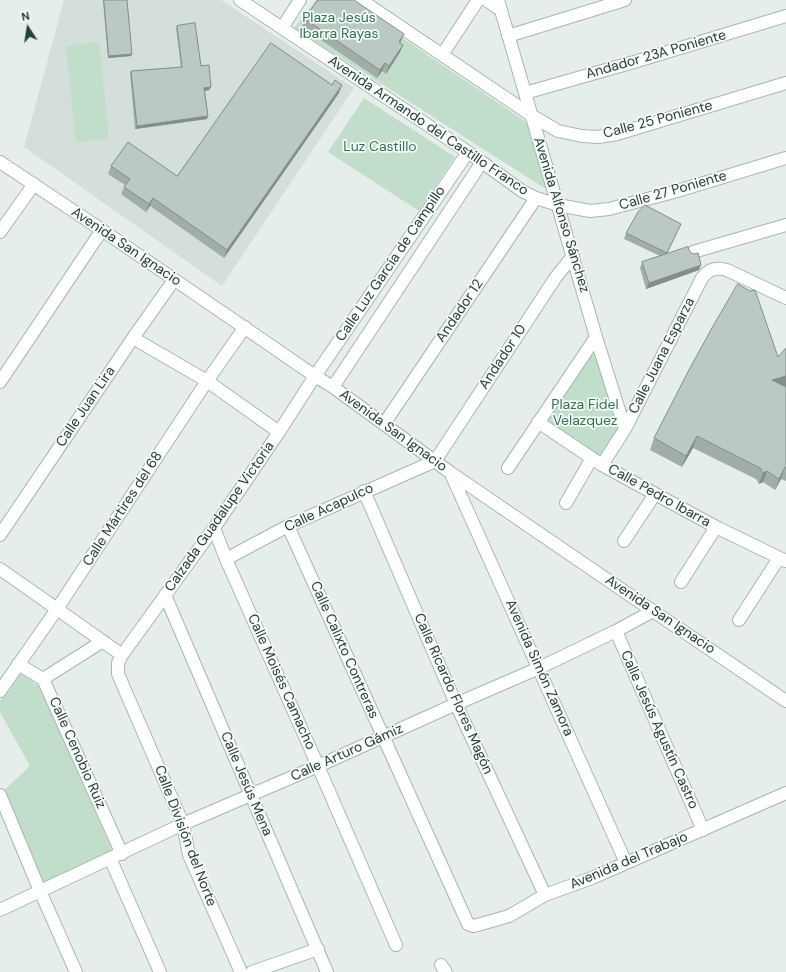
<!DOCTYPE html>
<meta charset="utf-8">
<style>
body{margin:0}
#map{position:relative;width:786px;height:972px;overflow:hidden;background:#e5eeeb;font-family:"DM Sans",sans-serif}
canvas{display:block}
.north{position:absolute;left:8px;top:8px;width:40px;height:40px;-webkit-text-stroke:3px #f6faf8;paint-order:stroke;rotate:348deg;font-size:11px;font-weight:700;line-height:16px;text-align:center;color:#253f3a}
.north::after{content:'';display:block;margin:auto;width:14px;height:18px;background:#253f3a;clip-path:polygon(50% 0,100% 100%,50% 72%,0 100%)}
</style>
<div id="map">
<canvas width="786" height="972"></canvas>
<div class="north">N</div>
</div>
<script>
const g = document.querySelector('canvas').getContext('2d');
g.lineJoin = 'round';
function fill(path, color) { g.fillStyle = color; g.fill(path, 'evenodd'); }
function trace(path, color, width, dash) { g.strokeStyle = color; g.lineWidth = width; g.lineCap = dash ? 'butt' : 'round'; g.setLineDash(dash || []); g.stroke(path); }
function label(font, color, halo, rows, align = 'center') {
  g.font = font + ' "DM Sans",sans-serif'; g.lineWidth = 3.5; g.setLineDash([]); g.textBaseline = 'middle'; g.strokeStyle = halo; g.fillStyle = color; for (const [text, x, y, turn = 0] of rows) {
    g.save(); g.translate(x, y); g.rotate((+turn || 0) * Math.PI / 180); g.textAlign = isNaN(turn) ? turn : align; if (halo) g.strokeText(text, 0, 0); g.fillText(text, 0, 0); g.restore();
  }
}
const built = new Path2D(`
 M 64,0 L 221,0 L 354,88 L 222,286 L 24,147 Z`);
const green = new Path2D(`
 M 316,0 L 347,0 L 532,126 L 552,193 L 294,28 Z
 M 99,42 L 109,139 L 76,142 L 66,46 Z
 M 364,98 L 455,157 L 419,211 L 328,152 Z
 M 596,337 L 625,429 L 602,465 L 538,422 Z
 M 18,672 L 39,686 L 113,852 L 41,885 L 2,792 L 30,766 L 0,712 L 0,701 Z`);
const minor = new Path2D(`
 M 240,0 L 468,152 L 522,191 L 536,198 L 558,205 L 590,211 L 609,209 L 674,192 L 786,158
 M 361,0 L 531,115 L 558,131 L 582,136 L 598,137 L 617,134 L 786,83
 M 486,0 L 501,10
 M 498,0 L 596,337 L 625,429
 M 282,28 L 300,0
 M 508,36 L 625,0
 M 442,55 L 478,0
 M 525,93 L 634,62 L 786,16
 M 0,162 L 102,230 L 315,376 L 333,387 L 451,473 L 653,611 L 786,701
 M 0,232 L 34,184
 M 693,252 L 786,225
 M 133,338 L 207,381 L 279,432
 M 0,382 L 102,230
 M 333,387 L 482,162
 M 538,422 L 602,465 L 716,527 L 786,561
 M 384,424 L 536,198
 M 435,461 L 556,277 L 573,256
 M 602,465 L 625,429 L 702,278 C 709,269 716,267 727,270 L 786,298
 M 508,468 L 596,337
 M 451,474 L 626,863
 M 364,491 L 456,704 L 545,895
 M 566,503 L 592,458
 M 288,526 L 468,924 L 474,926 L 509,916 L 545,895 L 592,878 L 786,793
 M 214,528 L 226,559 L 318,766 L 396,945
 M 0,535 L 133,338 L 174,280
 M 624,541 L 655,494
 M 226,559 L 288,526 L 435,461
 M 0,569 L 57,609 L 122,655
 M 681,582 L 716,527
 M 165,595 L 327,972
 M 739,620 L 779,558
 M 616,631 L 703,830
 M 18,664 L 43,679 L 122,854
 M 43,679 L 103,641
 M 0,691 L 57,609 L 207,381 L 245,327
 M 0,795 L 40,891 L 76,972
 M 110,858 L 160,972
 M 0,910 L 183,824 L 318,766 L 456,704 L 539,668 L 616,631 L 653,611
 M 441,965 L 446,972
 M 241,972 L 189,855 L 183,824 L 118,674 L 118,663 L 122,655 L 214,528 L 279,432 L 315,376 L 468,152
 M 252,972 L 318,949`);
const wall = new Path2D(`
 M 103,0 L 127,0 L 131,56 L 108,58 Z
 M 305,19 L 401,41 L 400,43 L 403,45 L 400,52 L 386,74 L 382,71 L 377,78 L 302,27 Z
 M 177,26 L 201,66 L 211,87 L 209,90 L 205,91 L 208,116 L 207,119 L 135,129 L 130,74 L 131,71 L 181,67 L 176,28 Z
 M 339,93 L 224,258 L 150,206 L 146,212 L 121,194 L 125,185 L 108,174 L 111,166 L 177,176 Z
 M 681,224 L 667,254 L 699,270 L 646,289 L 640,268 L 642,262 L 660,256 L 624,239 L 626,233 Z
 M 786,348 L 786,386 L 785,387 L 786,387 L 786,481 L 781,479 L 775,490 L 763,482 L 759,484 L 756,479 L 693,448 L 682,467 L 650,450 L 654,438 L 778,357 Z`);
const shadedWall = new Path2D(`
 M 404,34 L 401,41 L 396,49 L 399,42 Z
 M 403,45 L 400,52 L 386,74 L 389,66 Z
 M 132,54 L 131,56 L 108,58 L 109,56 Z
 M 385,63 L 382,71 L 377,78 L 380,70 Z
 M 342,85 L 339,93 L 224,258 L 227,250 Z
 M 211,87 L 209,90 L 203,91 L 204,88 Z
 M 208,116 L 207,119 L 135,129 L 137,126 Z
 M 153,198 L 150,206 L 146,212 L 149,204 Z
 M 701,265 L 699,270 L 646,289 L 649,283 Z
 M 786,376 L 786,386 L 768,391 L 772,380 Z
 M 697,436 L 693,448 L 682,467 L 686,456 Z
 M 785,467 L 781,479 L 775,490 L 779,479 Z
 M 767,471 L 763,482 L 759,484 L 763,473 Z`);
const building = new Path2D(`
 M 104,0 L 127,0 L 132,54 L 109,56 Z
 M 318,0 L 354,0 L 404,34 L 399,42 L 403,45 L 389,66 L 385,63 L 380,70 L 305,19 Z
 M 195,23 L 201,66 L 209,65 L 211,87 L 204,88 L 208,116 L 137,126 L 131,71 L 182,67 L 177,26 Z
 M 271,43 L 332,85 L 335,80 L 342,85 L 227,250 L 153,198 L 149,204 L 124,187 L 130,179 L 111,166 L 128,142 L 177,176 Z
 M 645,205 L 681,224 L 667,253 L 626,233 L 638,212 Z
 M 688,247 L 690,252 L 694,254 L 698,253 L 701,265 L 649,283 L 642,262 Z
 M 738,284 L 750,291 L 755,290 L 778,357 L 786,348 L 786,376 L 772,380 L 786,387 L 786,468 L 785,467 L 779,479 L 767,471 L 763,473 L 760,468 L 697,436 L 686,456 L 654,438 L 690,368 L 713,326 Z`);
const parkNames = [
 ["Plaza Jesús",339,18],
 ["Ibarra Rayas",339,34],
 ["Luz Castillo",380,147],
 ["Plaza Fidel",585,405],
 ["Velazquez",585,421]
];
const streetNames = [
 ["Andador 23A Poniente",656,55,-16],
 ["Calle 25 Poniente",658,120,-15],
 ["Avenida Armando del Castillo Franco",428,126,34],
 ["Calle 27 Poniente",673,191,-16],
 ["Avenida Alfonso Sánchez",561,215,73],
 ["Avenida San Ignacio",126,247,34],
 ["Calle Luz García de Campillo",391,264,-56],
 ["Andador 12",460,311,-56],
 ["Calle Juana Esparza",662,356,-63],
 ["Andador 10",503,357,-57],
 ["Calle Juan Lira",86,407,-56],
 ["Avenida San Ignacio",393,431,36],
 ["Calle Pedro Ibarra",659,496,29],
 ["Calle Acapulco",329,508,-25],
 ["Calle Mártires del 68",123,509,-57],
 ["Calzada Guadalupe Victoria",220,517,-55],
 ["Avenida San Ignacio",660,615,34],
 ["Calle Calixto Contreras",344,650,66],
 ["Avenida Simón Zamora",539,668,66],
 ["Calle Moisés Camacho",281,682,66],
 ["Calle Ricardo Flores Magón",453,694,66],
 ["Calle Jesús Agustín Castro",659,730,66],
 ["Calle Cenobio Ruiz",77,753,66],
 ["Calle Arturo Gámiz",347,753,-24],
 ["Calle Jesús Mena",246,784,67],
 ["Calle División del Norte",185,836,69],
 ["Avenida del Trabajo",629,861,-23]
];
fill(built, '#d4deda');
fill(green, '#c0deca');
trace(minor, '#a8b6b2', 14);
trace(minor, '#fff', 12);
fill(wall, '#a1ada9');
fill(shadedWall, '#838d89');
fill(building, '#bbc9c4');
trace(building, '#838d89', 1);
label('14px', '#307550', '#f6faf8', parkNames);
label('14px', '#253f3a', '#f6faf8', streetNames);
</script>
